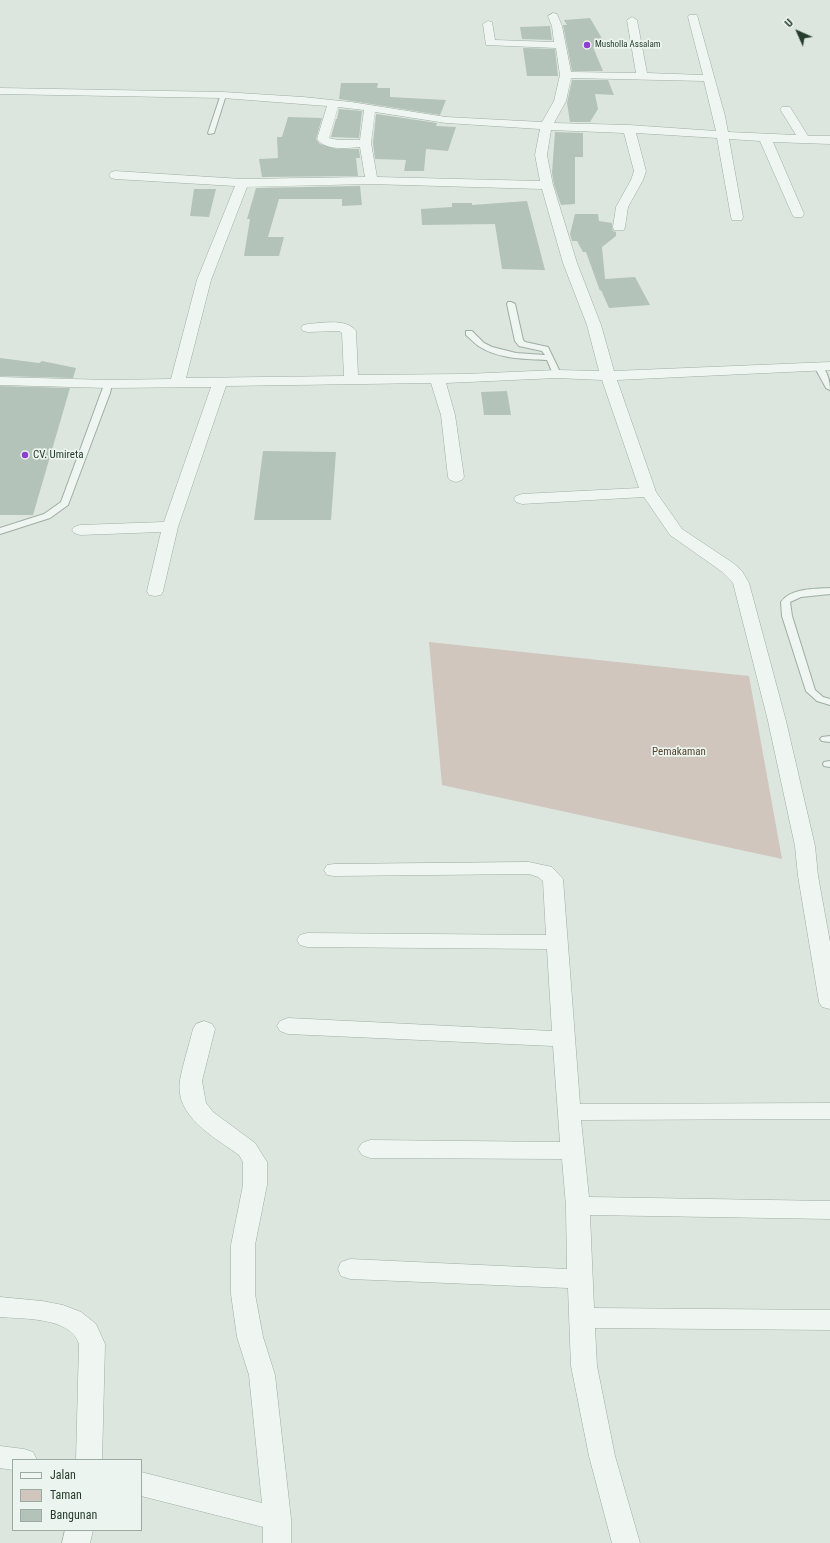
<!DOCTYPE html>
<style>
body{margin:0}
#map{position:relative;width:830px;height:1543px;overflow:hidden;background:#dce6df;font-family:"Roboto Condensed",sans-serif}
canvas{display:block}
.legend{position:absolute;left:12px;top:1459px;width:130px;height:72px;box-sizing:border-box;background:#ebf4ee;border:1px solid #9caba1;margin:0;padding:5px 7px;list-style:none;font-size:12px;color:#263d2d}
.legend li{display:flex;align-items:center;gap:8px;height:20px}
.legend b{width:20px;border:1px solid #9caba1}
.north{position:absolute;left:778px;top:12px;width:40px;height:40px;-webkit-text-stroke:3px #ebf4ee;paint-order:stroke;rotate:315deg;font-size:11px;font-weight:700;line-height:16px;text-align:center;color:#263d2d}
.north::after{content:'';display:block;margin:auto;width:14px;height:18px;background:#263d2d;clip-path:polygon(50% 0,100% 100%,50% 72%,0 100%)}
</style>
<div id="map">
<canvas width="830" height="1543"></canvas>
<ul class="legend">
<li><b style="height:5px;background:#eff5f1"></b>Jalan</li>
<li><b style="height:11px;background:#d0c6bd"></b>Taman</li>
<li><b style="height:11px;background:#b3c3b9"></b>Bangunan</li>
</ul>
<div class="north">U</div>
</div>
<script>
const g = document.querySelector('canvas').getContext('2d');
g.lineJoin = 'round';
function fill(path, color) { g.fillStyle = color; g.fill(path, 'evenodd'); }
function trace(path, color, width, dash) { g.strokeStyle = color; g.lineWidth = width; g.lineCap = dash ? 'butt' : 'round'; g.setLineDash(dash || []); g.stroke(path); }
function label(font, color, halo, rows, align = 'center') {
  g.font = font + ' "Roboto Condensed",sans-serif'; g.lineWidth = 3.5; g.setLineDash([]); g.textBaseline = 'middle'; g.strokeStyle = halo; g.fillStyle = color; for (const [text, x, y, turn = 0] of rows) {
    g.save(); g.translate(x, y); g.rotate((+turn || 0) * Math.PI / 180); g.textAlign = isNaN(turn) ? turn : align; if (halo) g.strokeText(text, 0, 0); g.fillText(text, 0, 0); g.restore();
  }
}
const green = new Path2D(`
 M 429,642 L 749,676 L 782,859 L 442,785 Z`);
const building = new Path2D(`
 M 590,18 L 607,47 L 593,47 L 603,71 L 572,71 L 563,25 L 567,25 L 564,20 Z
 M 550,26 L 552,40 L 522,39 L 520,27 Z
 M 523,48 L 555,49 L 558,76 L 527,76 Z
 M 572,80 L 608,80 L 614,95 L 595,94 L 598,109 L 590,122 L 570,122 L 567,103 Z
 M 341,83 L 378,83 L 377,88 L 390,88 L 390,97 L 446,100 L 440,115 L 339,99 Z
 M 339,109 L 362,111 L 359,138 L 331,137 L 336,119 L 337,119 Z
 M 376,114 L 437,123 L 436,126 L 456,127 L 448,151 L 426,149 L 424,171 L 404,171 L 406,160 L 375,159 L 373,143 Z
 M 288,117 L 322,118 L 316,139 L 320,144 L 337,149 L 359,149 L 360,158 L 356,158 L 358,176 L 262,177 L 259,159 L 278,158 L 277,137 L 282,137 Z
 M 555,132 L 583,133 L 583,157 L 575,157 L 575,204 L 561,205 L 554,185 L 552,173 Z
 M 360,186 L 362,205 L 342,206 L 342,199 L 279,199 L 268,237 L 284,237 L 279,256 L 244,256 L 250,219 L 247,219 L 256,188 Z
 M 194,189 L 216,189 L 209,217 L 190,216 Z
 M 527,201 L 545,270 L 502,269 L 495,224 L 422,225 L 421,209 L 452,207 L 452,203 L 472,203 L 472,205 Z
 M 575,214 L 598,214 L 599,221 L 612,223 L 612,227 L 613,231 L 616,232 L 616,236 L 602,247 L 605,279 L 635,277 L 650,305 L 609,308 L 601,290 L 600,291 L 586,252 L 583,252 L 577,241 L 572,241 L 570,234 Z
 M 0,358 L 39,363 L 42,361 L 76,368 L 73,378 L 0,376 Z
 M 0,386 L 70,388 L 33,515 L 0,515 Z
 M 507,391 L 511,415 L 484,415 L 481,392 Z
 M 263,451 L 336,452 L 331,520 L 254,520 Z`);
const lane = new Path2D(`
 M 221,94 L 226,95 L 214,133 L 209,134 L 208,133 Z
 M 508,302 L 511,302 L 515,304 L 523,340 L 525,342 L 548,347 L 561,374 L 560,376 L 554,376 L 547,360 C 526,359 499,359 480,347 C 475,344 471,339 466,335 L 466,331 L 472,331 L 484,343 L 492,347 L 516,353 L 545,355 L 542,351 L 519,346 L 515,341 L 507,304 Z
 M 815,364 L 818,364 C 827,367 830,382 830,390 L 826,388 L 814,366 Z
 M 105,382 L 108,382 L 112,384 L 110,393 L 68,505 L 50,518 L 0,534 L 0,528 L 44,514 L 61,502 Z
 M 830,588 L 830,594 L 801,597 L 790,602 L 792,616 L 815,690 L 823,697 L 830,699 L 830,705 L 817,701 L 806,691 L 782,616 L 781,602 C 791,588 814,589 830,588 Z
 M 830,736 L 830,742 L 822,741 L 820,739 L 822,737 Z
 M 830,761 L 830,767 L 824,766 L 823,764 L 824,762 Z`);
const street = new Path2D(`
 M 553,13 L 557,14 L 562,26 L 571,72 L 636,73 L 627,20 L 632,17 L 637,20 L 647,73 L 703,75 L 688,17 L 689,15 L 697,15 L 725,116 L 728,132 L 796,135 L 780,109 L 782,107 L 790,107 L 808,136 L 830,136 L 830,144 L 773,142 L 804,214 L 802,217 L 794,217 L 792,214 L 760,141 L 729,139 L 743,217 L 742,220 L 732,220 L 731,217 L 717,138 L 636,133 L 646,171 L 643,180 L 628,207 L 625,227 L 624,230 L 614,230 L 613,227 L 616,207 L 631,180 L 634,171 L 624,133 L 551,130 L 547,155 L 553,185 L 577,263 L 601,325 L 614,371 L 830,362 L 830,370 L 617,380 L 656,492 L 682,529 L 733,563 L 742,571 L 749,583 L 786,721 L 815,846 L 818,876 L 830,942 L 830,1009 L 822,1007 L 819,1002 L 798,876 L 795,846 L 768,721 L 733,583 L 721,571 L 670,535 L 644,497 L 522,504 L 516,502 L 514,499 L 516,496 L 522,494 L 639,488 L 602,380 L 557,378 L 446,383 L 455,415 L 464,477 L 462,480 L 456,482 L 450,480 L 448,477 L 441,415 L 431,383 L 226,386 L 178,527 L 163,591 L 161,595 L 155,596 L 149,595 L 147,591 L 161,532 L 80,535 L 74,533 L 72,530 L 74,527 L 80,525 L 164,522 L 211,387 L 108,388 L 0,385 L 0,377 L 108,380 L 171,379 L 197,280 L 235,186 L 115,179 L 111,178 L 109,175 L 111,172 L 115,171 L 242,179 L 365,177 L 360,147 C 347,148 326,151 317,139 L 327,106 L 223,98 L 0,94 L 0,88 L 223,92 L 303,97 L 351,102 L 446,117 L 542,122 L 554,101 L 560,75 L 556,48 L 486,45 L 483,24 L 488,21 L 492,22 L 495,40 L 554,42 L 552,26 L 548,16 ZM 571,78 L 704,81 L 716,131 L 629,125 L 554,123 L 566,101 ZM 338,107 L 364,110 L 360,140 L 338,140 L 329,138 ZM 375,112 L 446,123 L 540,129 L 535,155 L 540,181 L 377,177 L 371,143 ZM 370,184 L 542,189 L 563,263 L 587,325 L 599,371 L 557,370 L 465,374 L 358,375 L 356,331 C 347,318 322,323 308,324 L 303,325 L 301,328 L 303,331 L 308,332 L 339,331 L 342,333 L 344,376 L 186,378 L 211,280 L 247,187 Z
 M 529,862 L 552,867 L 563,879 L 580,1104 L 830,1103 L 830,1119 L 828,1119 L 581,1120 L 589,1197 L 830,1201 L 830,1219 L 590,1215 L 594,1308 L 830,1310 L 830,1330 L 595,1328 L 597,1366 L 615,1456 L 640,1543 L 612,1543 L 589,1456 L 571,1366 L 568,1288 L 350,1279 L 341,1276 L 338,1269 L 341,1262 L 350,1259 L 567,1269 L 566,1206 L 562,1159 L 370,1158 L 362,1155 L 358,1149 L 362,1143 L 370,1140 L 560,1142 L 553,1046 L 288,1034 L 280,1031 L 277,1026 L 280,1021 L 288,1018 L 552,1031 L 547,949 L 307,947 L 300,945 L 297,940 L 300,935 L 307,933 L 546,935 L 543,881 L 538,877 L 529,874 L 334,876 L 327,875 L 324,870 L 327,865 L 334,864 Z
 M 204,1021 L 212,1024 L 215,1029 L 202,1081 L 206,1103 L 213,1112 L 255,1143 L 267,1162 L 267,1185 L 255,1245 L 255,1294 L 263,1337 L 275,1375 L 291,1519 L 291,1543 L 263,1543 L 263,1527 L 141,1496 L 141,1472 L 262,1503 L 249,1375 L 237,1337 L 231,1294 L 231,1245 L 243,1185 L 243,1162 L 239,1155 C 214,1137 174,1116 180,1080 C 183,1063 189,1046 193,1029 L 196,1024 Z
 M 0,1297 L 42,1301 L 63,1305 L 81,1312 L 96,1324 L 105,1344 L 102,1460 L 76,1460 L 79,1344 C 71,1317 23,1319 0,1317 Z
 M 0,1446 L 24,1449 L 33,1452 L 37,1460 L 13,1460 L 13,1470 L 0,1468 Z
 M 65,1530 L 93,1530 L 90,1543 L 62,1543 Z`);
const markers = [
 [587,45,4,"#8d3fce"],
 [25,455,4,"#8d3fce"]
];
const farPoinames = [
 ["Musholla Assalam",595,45]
];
const poiNames = [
 ["CV. Umireta",33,455]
];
const parkNames = [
 ["Pemakaman",679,752]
];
fill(green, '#d0c6bd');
fill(building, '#b3c3b9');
trace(lane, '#9eada2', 2);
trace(street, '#9eada2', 1);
fill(lane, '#eff5f1');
fill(street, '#eff5f1');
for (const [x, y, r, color] of markers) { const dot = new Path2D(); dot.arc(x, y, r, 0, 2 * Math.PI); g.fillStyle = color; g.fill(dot); trace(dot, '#ebf4ee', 1.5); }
label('9px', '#263d2d', '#ebf4ee', farPoinames, 'left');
label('11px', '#263d2d', '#ebf4ee', poiNames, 'left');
label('11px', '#584633', '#ebf4ee', parkNames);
</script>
